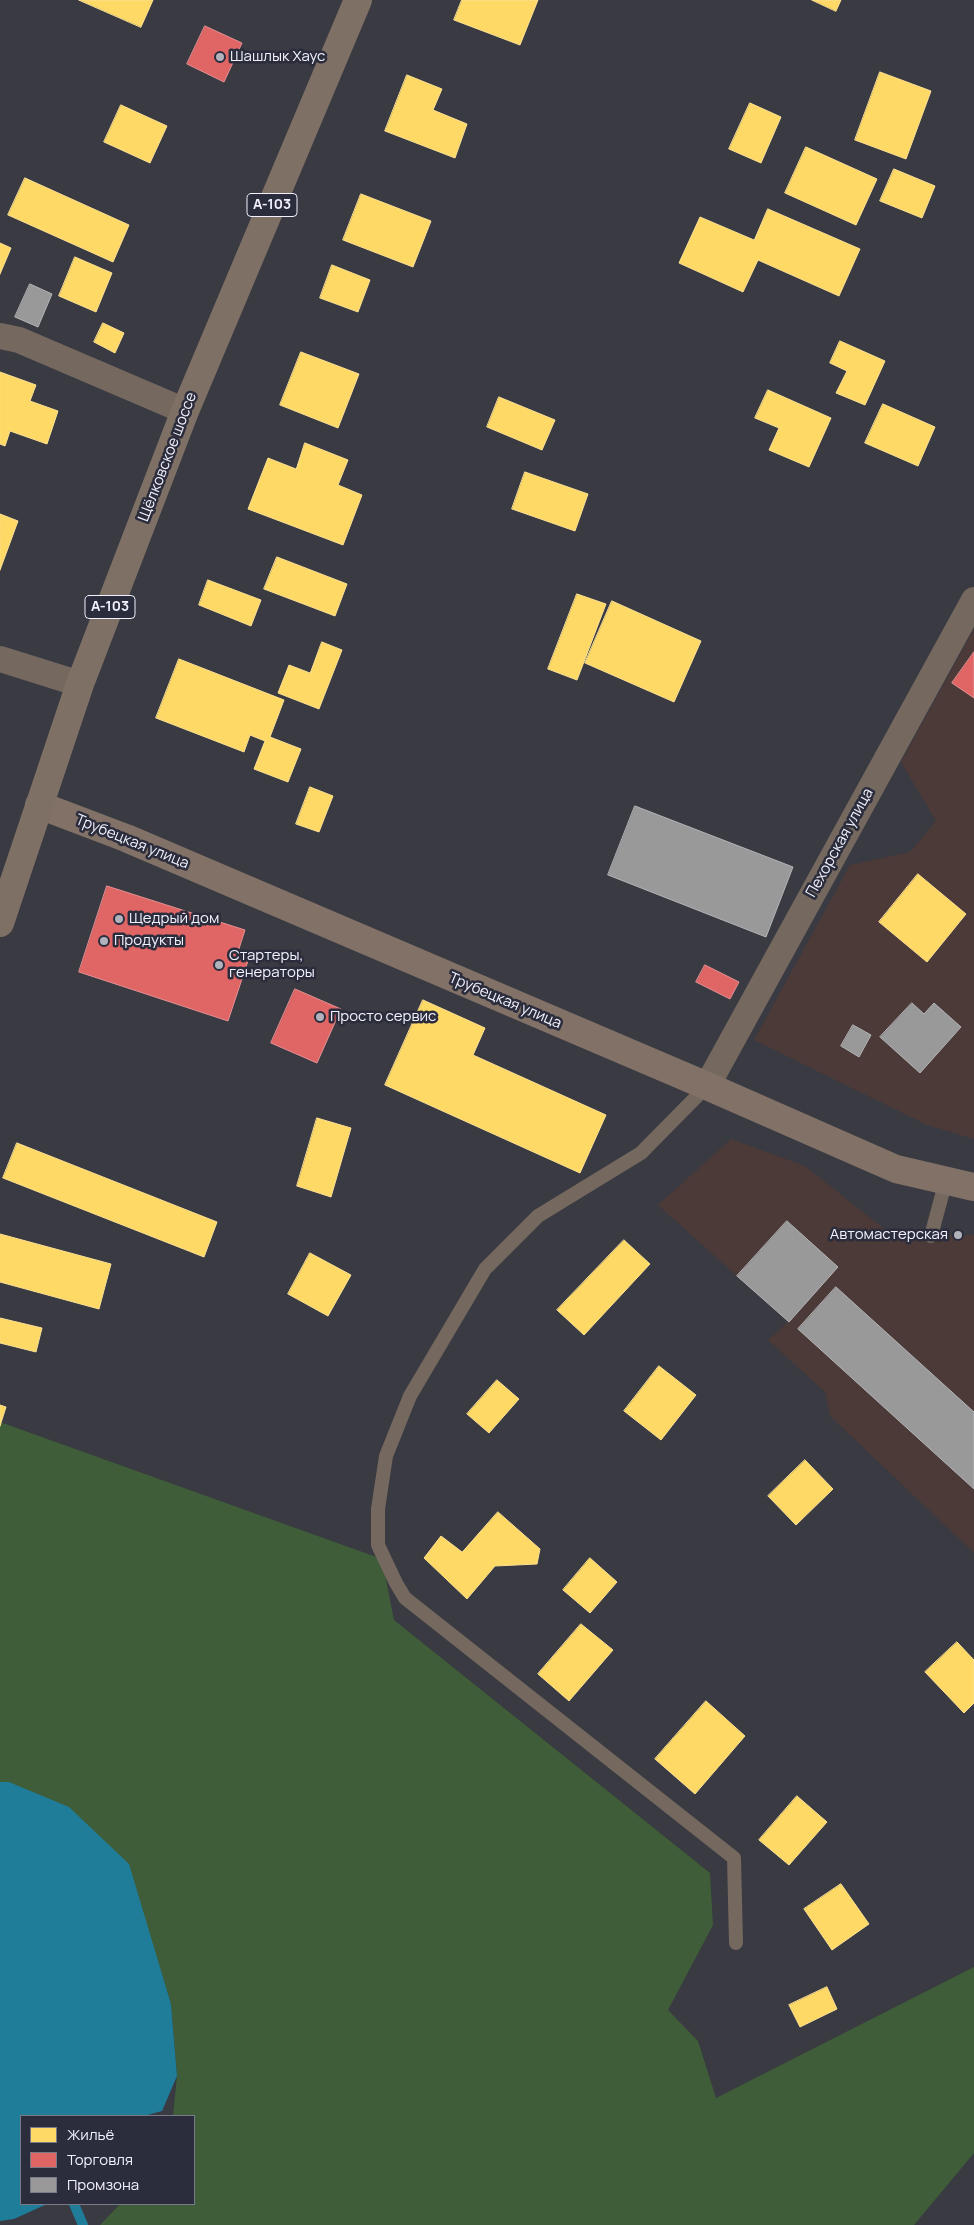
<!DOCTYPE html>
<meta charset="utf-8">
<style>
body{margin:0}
#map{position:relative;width:974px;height:2225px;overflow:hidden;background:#393a42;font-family:Manrope,sans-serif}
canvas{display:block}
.legend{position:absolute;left:20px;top:2115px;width:175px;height:90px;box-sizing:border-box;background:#2b2c3c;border:1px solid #7a7b89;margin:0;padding:6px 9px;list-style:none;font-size:15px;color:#f1f2fd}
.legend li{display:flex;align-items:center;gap:10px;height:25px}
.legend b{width:25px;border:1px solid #7a7b89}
</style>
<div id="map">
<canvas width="974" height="2225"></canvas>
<ul class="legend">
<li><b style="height:14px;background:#ffd966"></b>Жильё</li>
<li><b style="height:14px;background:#e06666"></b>Торговля</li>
<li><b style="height:14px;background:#999"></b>Промзона</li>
</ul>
</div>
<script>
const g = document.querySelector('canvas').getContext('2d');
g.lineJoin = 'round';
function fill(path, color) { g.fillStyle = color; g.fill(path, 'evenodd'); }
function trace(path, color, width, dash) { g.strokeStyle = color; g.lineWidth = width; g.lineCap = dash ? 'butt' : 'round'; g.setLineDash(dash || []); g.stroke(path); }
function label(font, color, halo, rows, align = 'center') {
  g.font = font + ' Manrope,sans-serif'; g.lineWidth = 5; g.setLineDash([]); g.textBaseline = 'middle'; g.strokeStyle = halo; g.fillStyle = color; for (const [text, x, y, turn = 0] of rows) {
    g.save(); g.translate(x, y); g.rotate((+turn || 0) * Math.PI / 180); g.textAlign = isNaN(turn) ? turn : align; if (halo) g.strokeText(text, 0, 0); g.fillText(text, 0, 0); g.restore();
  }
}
const industrial = new Path2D(`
 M 974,629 L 974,1139 L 927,1125 L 754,1040 L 850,865 L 910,852 L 936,821 L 901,762 Z
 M 731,1139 L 805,1166 L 893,1236 L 974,1235 L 974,1553 L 830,1416 L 825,1392 L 768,1340 L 788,1322 L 658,1205 Z`);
const green = new Path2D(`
 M 0,1422 L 382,1559 L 394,1620 L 710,1873 L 713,1925 L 668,2010 L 698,2041 L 716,2098 L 974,1967 L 974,2153 L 914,2225 L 100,2225 L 120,2204 L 194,2204 L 194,2116 L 173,2116 L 177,2076 L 171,2004 L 155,1953 L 9,1782 L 0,1782 Z`);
const water = new Path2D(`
 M 0,1782 L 9,1782 L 69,1807 L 129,1864 L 171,2004 L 177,2076 L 162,2111 L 144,2116 L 21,2116 L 21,2204 L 47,2204 L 14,2219 L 0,2221 Z`);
const homes = new Path2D(`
 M 79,0 L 153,0 L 141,27 Z
 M 462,0 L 538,0 L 520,45 L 454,20 Z
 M 812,0 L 841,0 L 836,11 Z
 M 880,72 L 931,91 L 906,159 L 855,140 Z
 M 407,75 L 442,89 L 433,110 L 467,124 L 455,158 L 385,131 Z
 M 750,103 L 781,117 L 761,163 L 729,149 Z
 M 121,105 L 167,126 L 150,163 L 104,142 Z
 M 806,147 L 877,179 L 856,225 L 785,193 Z
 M 894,169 L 935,186 L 922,218 L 880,201 Z
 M 25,178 L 129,225 L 113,262 L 8,215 Z
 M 361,194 L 431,221 L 413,267 L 343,240 Z
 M 768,209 L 860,249 L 839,296 L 758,260 L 743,292 L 679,263 L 700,217 L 754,240 Z
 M 0,243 L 11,248 L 0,274 Z
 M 75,257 L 112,273 L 96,312 L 59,296 Z
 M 332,265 L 370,280 L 358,312 L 320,298 Z
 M 103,323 L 124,333 L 115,353 L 94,342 Z
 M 840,341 L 885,361 L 865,405 L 836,393 L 847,371 L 830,363 Z
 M 301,352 L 359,374 L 338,428 L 280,405 Z
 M 0,372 L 36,385 L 30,401 L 58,411 L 47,444 L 10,431 L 5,446 L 0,444 Z
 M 768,390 L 831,418 L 809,467 L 769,450 L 779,428 L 755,418 Z
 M 499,397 L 555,420 L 542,450 L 487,427 Z
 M 883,404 L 935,427 L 918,466 L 865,443 Z
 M 305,443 L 348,460 L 338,485 L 362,495 L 343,545 L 248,509 L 268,458 L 296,469 Z
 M 525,472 L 588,494 L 575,531 L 512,509 Z
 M 0,514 L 18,521 L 0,570 Z
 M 277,557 L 347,584 L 335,616 L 264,589 Z
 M 208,580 L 261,600 L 251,626 L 199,605 Z
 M 577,594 L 606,604 L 577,680 L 548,669 Z
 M 612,601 L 701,641 L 674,702 L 585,663 Z
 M 322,642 L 342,650 L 319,709 L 278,693 L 289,665 L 310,673 Z
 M 179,659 L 284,700 L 270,737 L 301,749 L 288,782 L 254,769 L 265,741 L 250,735 L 244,752 L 156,718 Z
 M 310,787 L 333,796 L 319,832 L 296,824 Z
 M 918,874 L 966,914 L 927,962 L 879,922 Z
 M 423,1000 L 485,1028 L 473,1055 L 606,1115 L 580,1173 L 385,1085 Z
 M 317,1118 L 351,1128 L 331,1197 L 297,1186 Z
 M 17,1143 L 217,1222 L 204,1257 L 3,1178 Z
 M 0,1234 L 111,1264 L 99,1309 L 0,1282 Z
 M 624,1240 L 650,1264 L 584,1335 L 557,1310 Z
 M 310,1253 L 351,1275 L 328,1316 L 288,1294 Z
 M 0,1318 L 42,1328 L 36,1352 L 0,1343 Z
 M 659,1366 L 696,1395 L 661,1440 L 624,1411 Z
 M 497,1380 L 519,1399 L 489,1433 L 467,1414 Z
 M 0,1405 L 6,1407 L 0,1426 Z
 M 805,1460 L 833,1489 L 796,1525 L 768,1496 Z
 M 498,1512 L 540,1549 L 537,1564 L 495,1566 L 467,1599 L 424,1558 L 441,1536 L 462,1552 Z
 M 590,1558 L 617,1582 L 590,1613 L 563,1590 Z
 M 581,1624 L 613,1650 L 569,1701 L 538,1674 Z
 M 957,1642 L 974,1660 L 974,1703 L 964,1713 L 925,1672 Z
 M 706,1701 L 745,1736 L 695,1794 L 655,1759 Z
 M 797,1796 L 827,1822 L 789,1865 L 759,1840 Z
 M 841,1884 L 869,1924 L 832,1950 L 804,1909 Z
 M 827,1987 L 837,2009 L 800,2027 L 789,2005 Z`);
const shops = new Path2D(`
 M 205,26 L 242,43 L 224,82 L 187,64 Z
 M 974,652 L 974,698 L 952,683 Z
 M 107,886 L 245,930 L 237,955 L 249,958 L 228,1021 L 79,972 Z
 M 705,965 L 739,982 L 730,999 L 696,982 Z
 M 295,989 L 341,1009 L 317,1063 L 271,1043 Z`);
const industry = new Path2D(`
 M 30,284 L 52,294 L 38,327 L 15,317 Z
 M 635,806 L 793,867 L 766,937 L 608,875 Z
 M 912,1003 L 924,1014 L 934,1003 L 961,1027 L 920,1073 L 880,1037 Z
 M 853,1025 L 871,1035 L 859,1057 L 841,1046 Z
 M 787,1221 L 838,1267 L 789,1322 L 737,1276 Z
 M 836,1287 L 974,1412 L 974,1489 L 798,1329 Z`);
const stream = new Path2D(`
 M 74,2204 L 83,2225`);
const lane = new Path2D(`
 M 707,1086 L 641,1153 L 538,1216 L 485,1269 L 410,1396 L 386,1456 L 378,1509 L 378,1545 L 396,1583 L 405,1598 L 734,1858 L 736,1943
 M 931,1236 L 946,1180`);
const street = new Path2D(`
 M 0,336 L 19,340 L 185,411
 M 0,659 L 80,684
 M 707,1086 L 974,600`);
const secondary = new Path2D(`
 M 39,805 L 126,838 L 707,1086 L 896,1169 L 974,1187`);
const primary = new Path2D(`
 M 0,923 L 80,684 L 185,411 L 358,0`);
const markers = [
 [220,57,5,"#b1b2bc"],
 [119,919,5,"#b1b2bc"],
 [104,941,5,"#b1b2bc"],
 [219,965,5,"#b1b2bc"],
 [320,1017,5,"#b1b2bc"],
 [958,1235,5,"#b1b2bc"]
];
const shields = [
 [272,205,50],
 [110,607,50]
];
const shieldNames = [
 ["А-103",272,205],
 ["А-103",110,607]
];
const poiNames = [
 ["Шашлык Хаус",230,57],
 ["Щедрый дом",129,919],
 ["Продукты",114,941],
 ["Стартеры,",229,956],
 ["генераторы",229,973],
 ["Просто сервис",330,1017],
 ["Автомастерская",948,1235,"right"]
];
const streetNames = [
 ["Щёлковское шоссе",168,457,-69],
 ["Трубецкая улица",132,842,22],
 ["Пехорская улица",840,843,-61],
 ["Трубецкая улица",505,1001,23]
];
fill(industrial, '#4b3a38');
fill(green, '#3e5d38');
fill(water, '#207d9a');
fill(homes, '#ffd966');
trace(homes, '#fbe093', 1);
fill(shops, '#e06666');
trace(shops, '#e59093', 1);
fill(industry, '#999');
trace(industry, '#b3b4b7', 1);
trace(stream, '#207d9a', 10);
trace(lane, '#74685f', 14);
trace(street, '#74685f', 26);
trace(secondary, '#817167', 28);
trace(primary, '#7f7066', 28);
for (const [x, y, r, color] of markers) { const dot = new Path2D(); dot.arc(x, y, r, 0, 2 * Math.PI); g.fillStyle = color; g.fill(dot); trace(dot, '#2b2c3c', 2); }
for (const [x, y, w] of shields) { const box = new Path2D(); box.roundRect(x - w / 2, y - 11.5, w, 23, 4); g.fillStyle = '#2b2c3c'; g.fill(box); trace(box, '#f1f2fd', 1); }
label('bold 14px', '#f1f2fd', null, shieldNames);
label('15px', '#f1f2fd', '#2b2c3c', poiNames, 'left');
label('15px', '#f1f2fd', '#2b2c3c', streetNames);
</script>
